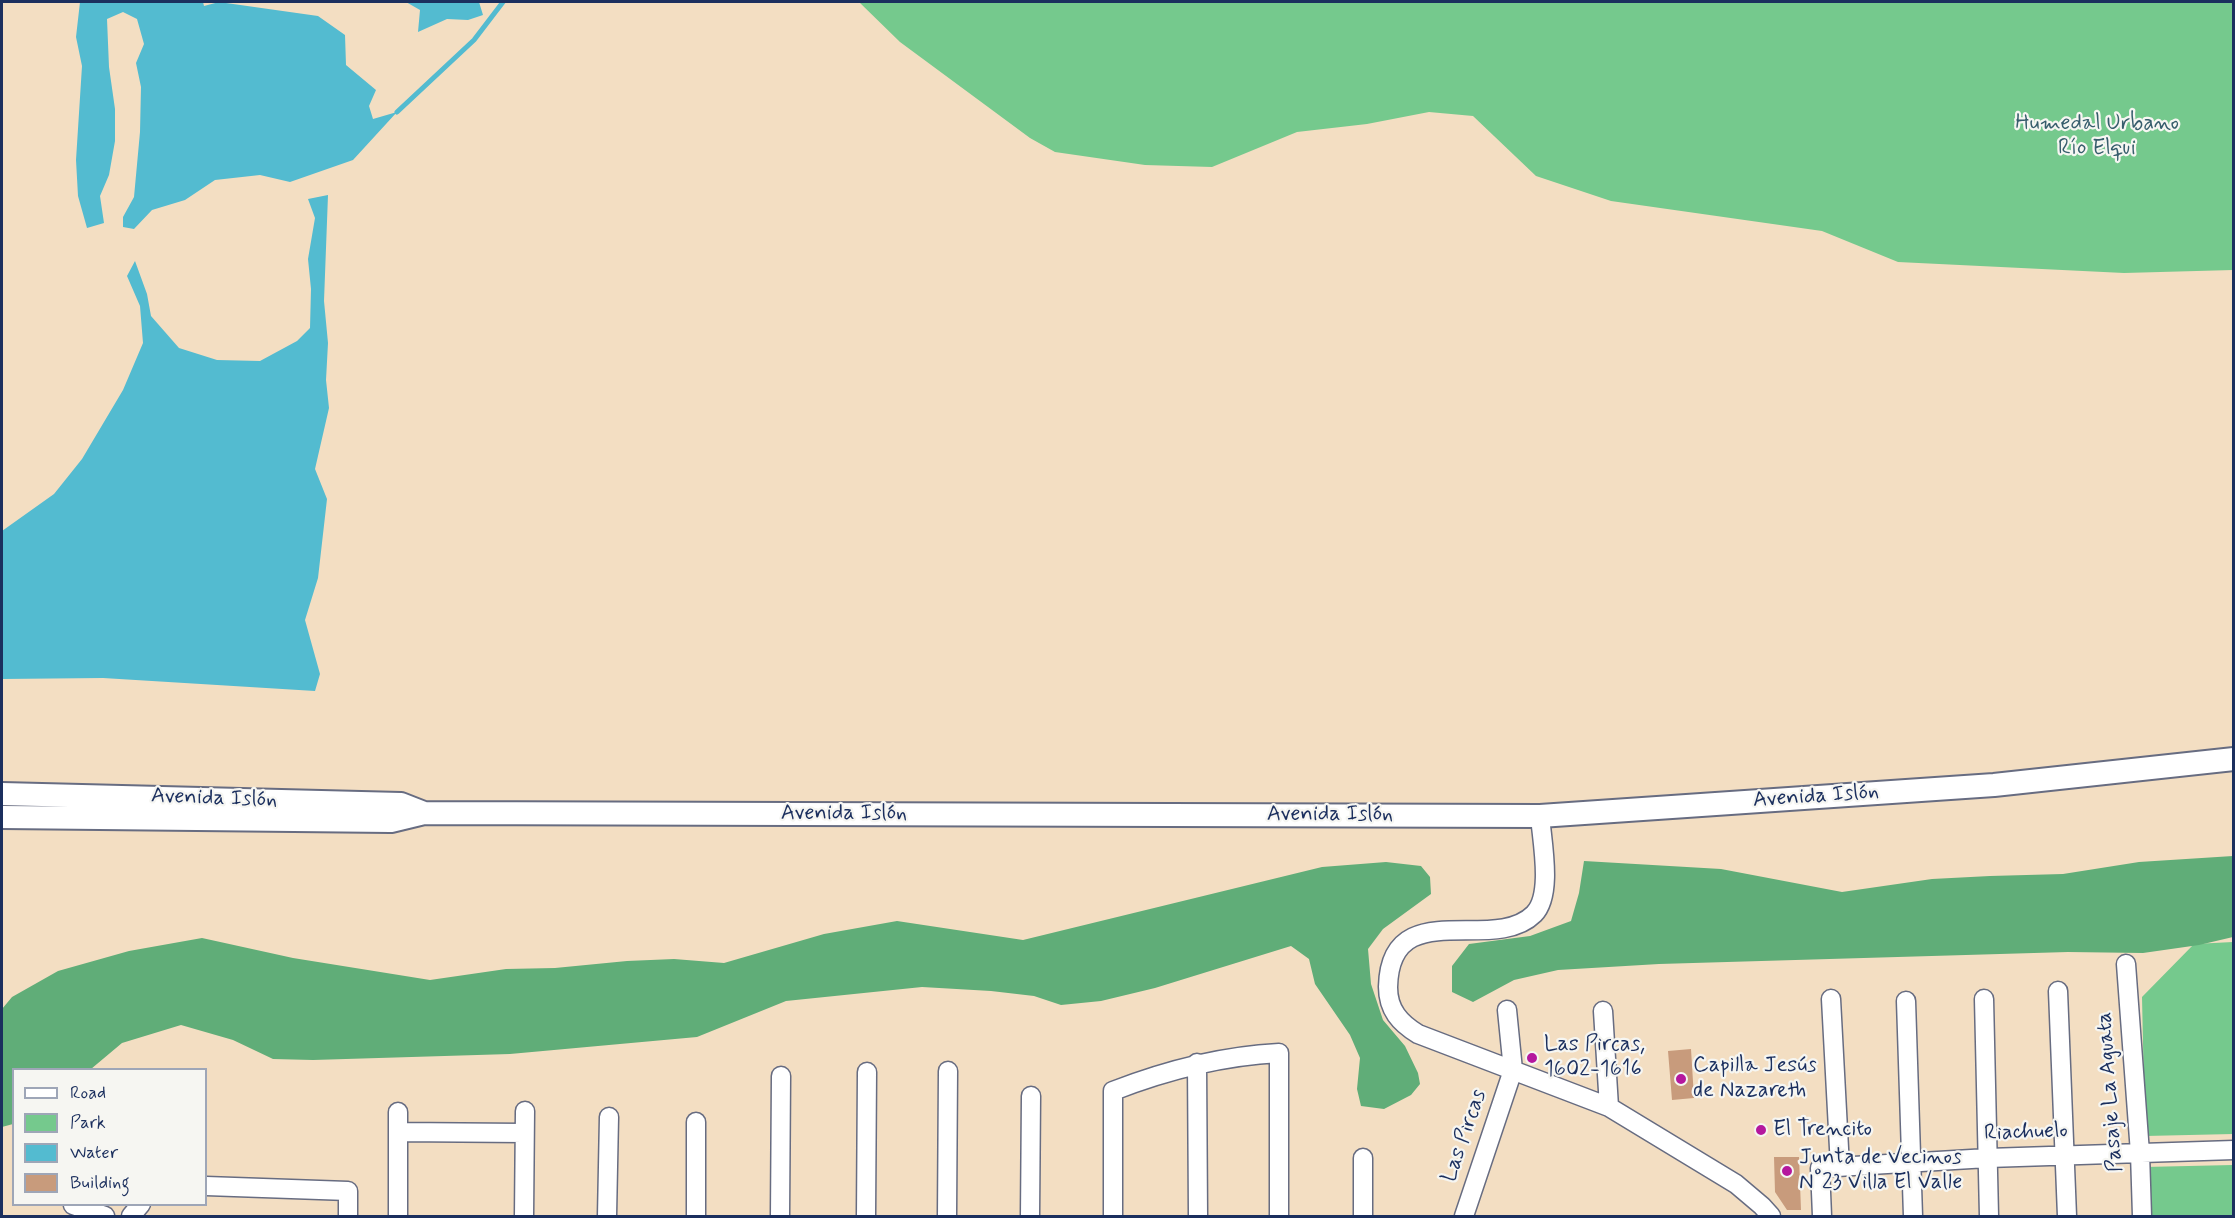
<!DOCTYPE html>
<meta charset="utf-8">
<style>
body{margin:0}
#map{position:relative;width:2235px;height:1218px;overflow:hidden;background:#f3dec2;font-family:Mynerve,sans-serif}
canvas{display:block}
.frame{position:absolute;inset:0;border:3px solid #1b2f5e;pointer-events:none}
.legend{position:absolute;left:12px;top:1068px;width:195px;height:138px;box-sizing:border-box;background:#f6f6f2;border:2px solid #9ea6b7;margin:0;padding:8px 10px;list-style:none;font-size:18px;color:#1b2f5e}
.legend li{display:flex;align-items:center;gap:12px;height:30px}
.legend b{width:30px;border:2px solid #9ea6b7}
</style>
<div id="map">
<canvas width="2235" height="1218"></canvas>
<div class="frame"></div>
<ul class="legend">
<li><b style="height:8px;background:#fff"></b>Road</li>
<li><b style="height:16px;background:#75c98d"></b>Park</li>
<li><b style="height:16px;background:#53bbd0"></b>Water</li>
<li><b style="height:16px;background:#c89b7c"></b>Building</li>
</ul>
</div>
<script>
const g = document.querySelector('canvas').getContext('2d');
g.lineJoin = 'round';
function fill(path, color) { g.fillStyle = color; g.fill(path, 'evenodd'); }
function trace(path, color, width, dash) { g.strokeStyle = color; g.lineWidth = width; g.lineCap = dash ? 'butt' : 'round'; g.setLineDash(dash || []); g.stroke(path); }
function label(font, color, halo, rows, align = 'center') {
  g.font = font + ' Mynerve,sans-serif'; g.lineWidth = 4.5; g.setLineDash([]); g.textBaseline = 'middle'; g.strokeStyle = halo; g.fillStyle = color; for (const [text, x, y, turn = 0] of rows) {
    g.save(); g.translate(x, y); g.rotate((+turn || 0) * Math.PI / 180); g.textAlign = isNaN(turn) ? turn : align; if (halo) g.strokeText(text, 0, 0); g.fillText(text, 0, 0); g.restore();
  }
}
const green = new Path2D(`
 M 859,2 L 2233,2 L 2233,270 L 2124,273 L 1898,262 L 1822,231 L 1611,201 L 1536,176 L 1473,116 L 1429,112 L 1367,124 L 1297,132 L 1212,167 L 1145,165 L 1055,152 L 1030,138 L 900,42 Z
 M 2233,942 L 2233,1134 L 2145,1136 L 2142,997 L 2194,944 Z
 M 2233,1165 L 2233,1216 L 2146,1216 L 2144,1167 Z`);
const forest = new Path2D(`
 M 2233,856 L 2233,937 L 2199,945 L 2143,953 L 2068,952 L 1659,964 L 1558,970 L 1514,980 L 1473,1002 L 1452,992 L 1452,966 L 1469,944 L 1530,936 L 1571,921 L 1579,893 L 1584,861 L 1721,869 L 1842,892 L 1932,879 L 1990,876 L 2063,874 L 2139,862 Z
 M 1386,862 L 1421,866 L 1430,877 L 1431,894 L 1383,929 L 1368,949 L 1371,984 L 1383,1020 L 1405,1046 L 1418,1073 L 1420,1084 L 1411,1095 L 1384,1109 L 1361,1106 L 1357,1089 L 1360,1058 L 1350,1035 L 1315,984 L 1309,959 L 1291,946 L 1155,988 L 1101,1001 L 1061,1005 L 1034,996 L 991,991 L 922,987 L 786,1001 L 697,1037 L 510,1054 L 313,1060 L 273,1059 L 233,1040 L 181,1025 L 122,1043 L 91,1069 L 14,1070 L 13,1124 L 2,1127 L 2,1009 L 12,997 L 58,971 L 129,951 L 202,938 L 293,958 L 430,980 L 506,969 L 555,968 L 627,961 L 674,959 L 724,963 L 824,934 L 897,921 L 1023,940 L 1322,867 Z`);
const water = new Path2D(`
 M 80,2 L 203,2 L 204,6 L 219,2 L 318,16 L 345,35 L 346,65 L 376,90 L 369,106 L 373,119 L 397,112 L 353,160 L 290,182 L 260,175 L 215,180 L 185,200 L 152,210 L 134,229 L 123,227 L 123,217 L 134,197 L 140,132 L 141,87 L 136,63 L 144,44 L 137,19 L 123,12 L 107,19 L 109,67 L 115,109 L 115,141 L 109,175 L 100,196 L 104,223 L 87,228 L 78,196 L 76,160 L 82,66 L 76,37 Z
 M 406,2 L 479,2 L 483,15 L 468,20 L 447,19 L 418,32 L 420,10 Z
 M 328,195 L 324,301 L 328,343 L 326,380 L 329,408 L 315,469 L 327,499 L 318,578 L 305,620 L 320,674 L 315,691 L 103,678 L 2,679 L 2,531 L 54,494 L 82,459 L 123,390 L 143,343 L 140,306 L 127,276 L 135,261 L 147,294 L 151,316 L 179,348 L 217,360 L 260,361 L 297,341 L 310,328 L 311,289 L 308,259 L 315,218 L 308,199 Z`);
const stream = new Path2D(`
 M 397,112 L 474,40 L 503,2`);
const building = new Path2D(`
 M 1691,1049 L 1694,1098 L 1672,1100 L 1668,1051 Z
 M 1774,1157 L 1799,1157 L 1801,1210 L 1787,1210 L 1775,1192 Z`);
const minor = new Path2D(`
 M 1540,816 C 1542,842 1553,895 1534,914 C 1493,955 1390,893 1388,987 C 1388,1010 1400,1023 1418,1034 L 1609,1107 L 1736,1184 L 1762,1206 L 1771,1216
 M 2126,964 L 2140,1153 L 2142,1216
 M 2058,991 L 2067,1216
 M 1831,999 L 1840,1167
 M 1984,999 L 1989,1216
 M 1906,1001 L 1913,1216
 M 1603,1011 L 1609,1107
 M 1197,1063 L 1198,1216
 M 398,1112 L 398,1216
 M 696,1122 L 696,1216
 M 398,1132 L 524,1133
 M 206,1186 L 348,1191 L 348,1216
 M 73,1205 L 105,1216
 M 131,1216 L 141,1204
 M 524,1216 L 525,1111
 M 607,1216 L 609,1117
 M 780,1216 L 781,1076
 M 866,1216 L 867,1072
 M 947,1216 L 948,1071
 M 1030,1216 L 1031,1096
 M 1113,1216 L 1113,1091 C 1167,1070 1221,1056 1279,1053 L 1279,1216
 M 1363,1216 L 1363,1158
 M 1464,1216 L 1513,1070 L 1507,1010
 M 1822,1216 L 1820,1168 L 1988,1158 L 2234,1150`);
const major = new Path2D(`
 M 2,794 L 401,804 L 424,813
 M 2,817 L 391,821 L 424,813 L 1540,816 L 1994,785 L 2234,759`);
const markers = [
 [1532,1058,6,"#b5179e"],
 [1681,1079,6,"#b5179e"],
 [1761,1130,6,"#b5179e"],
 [1787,1171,6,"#b5179e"]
];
const parkNames = [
 ["Humedal Urbano",2097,124],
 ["Río Elqui",2097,149]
];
const streetNames = [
 ["Avenida Islón",1816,797,-4],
 ["Avenida Islón",214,799,2],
 ["Avenida Islón",844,814],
 ["Avenida Islón",1330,815],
 ["Pasaje La Aguata",2111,1092,-94],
 ["Riachuelo",2026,1133,-2],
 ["Las Pircas",1465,1136,-71]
];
const poiNames = [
 ["Las Pircas,",1544,1045],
 ["1602-1616",1544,1070],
 ["Capilla Jesús",1693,1066],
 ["de Nazareth",1693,1091],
 ["El Trencito",1773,1130],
 ["Junta de Vecinos",1799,1158],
 ["N°23 Villa El Valle",1799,1183]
];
fill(green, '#75c98d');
fill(forest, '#60ad78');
fill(water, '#53bbd0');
trace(stream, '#53bbd0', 5);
fill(building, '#c89b7c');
trace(minor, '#676c81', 21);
trace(major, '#676c81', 26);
trace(minor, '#fff', 18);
trace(major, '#fff', 22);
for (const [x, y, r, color] of markers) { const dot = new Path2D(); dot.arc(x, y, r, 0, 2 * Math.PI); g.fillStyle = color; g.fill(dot); trace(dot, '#f6f6f2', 2); }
label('22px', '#365d6c', '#f6f6f2', parkNames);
label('22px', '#1b2f5e', '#f6f6f2', streetNames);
label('22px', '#1b2f5e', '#f6f6f2', poiNames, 'left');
</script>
